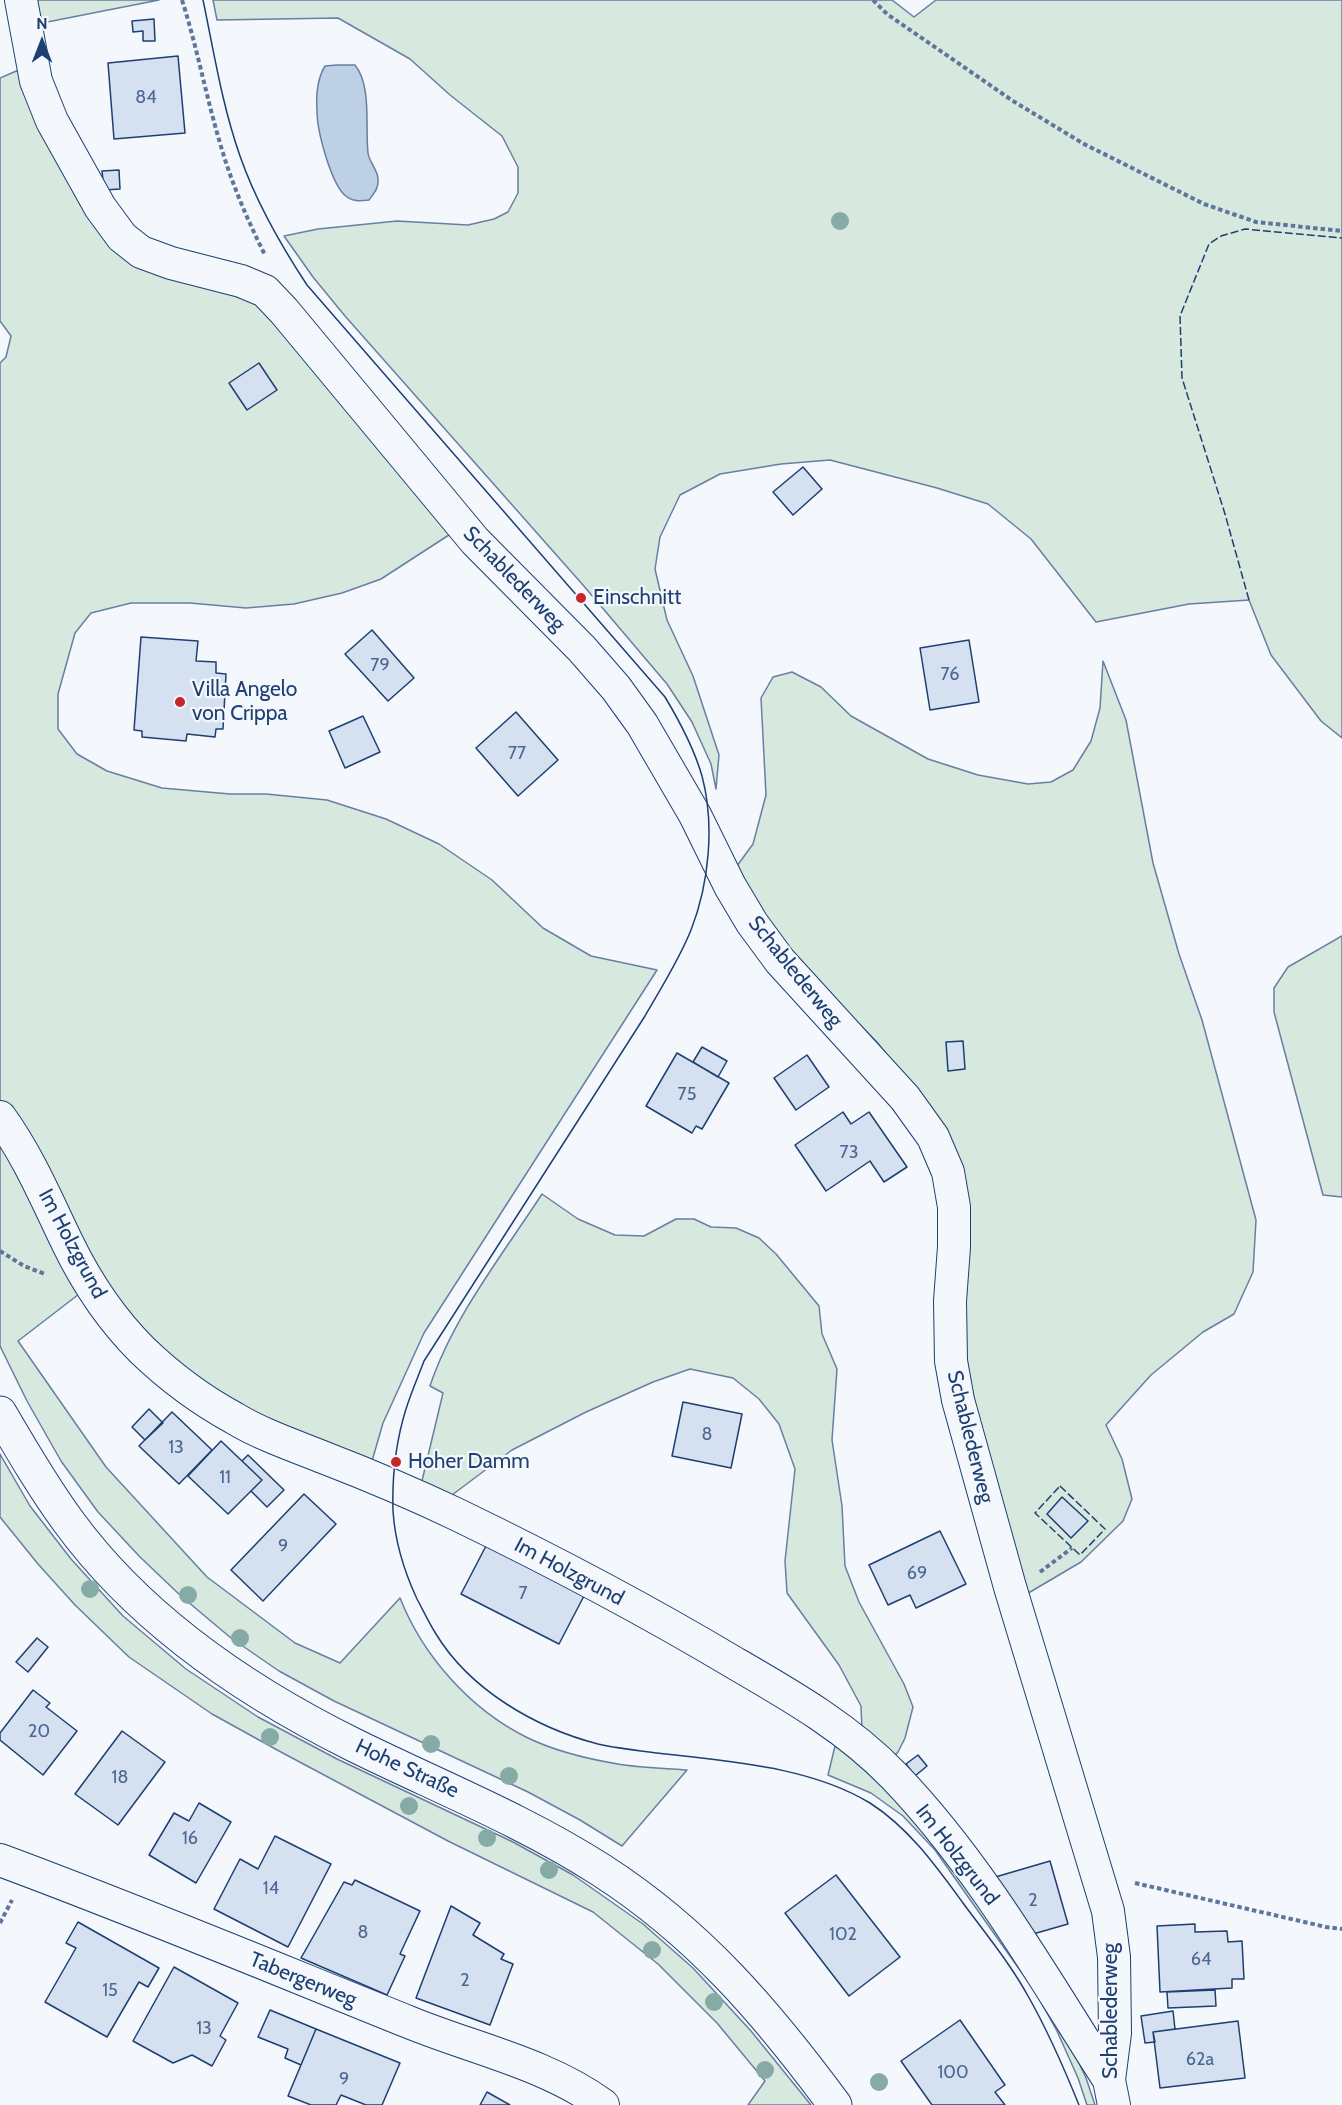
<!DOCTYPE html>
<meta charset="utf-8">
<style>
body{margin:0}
#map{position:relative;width:1342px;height:2105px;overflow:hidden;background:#f4f7fb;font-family:Cabin,sans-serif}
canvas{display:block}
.north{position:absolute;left:12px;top:12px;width:60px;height:60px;-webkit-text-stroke:4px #f4f7fb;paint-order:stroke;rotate:0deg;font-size:16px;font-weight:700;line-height:24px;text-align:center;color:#1d3f73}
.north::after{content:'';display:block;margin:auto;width:21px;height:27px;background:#1d3f73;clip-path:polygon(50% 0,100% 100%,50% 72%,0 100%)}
</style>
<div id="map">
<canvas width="1342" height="2105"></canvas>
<div class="north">N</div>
</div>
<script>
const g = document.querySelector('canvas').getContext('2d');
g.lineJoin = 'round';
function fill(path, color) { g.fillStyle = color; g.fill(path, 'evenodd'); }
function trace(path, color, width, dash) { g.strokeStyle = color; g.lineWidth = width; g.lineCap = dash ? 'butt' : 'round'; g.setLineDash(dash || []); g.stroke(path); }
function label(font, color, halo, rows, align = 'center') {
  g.font = font + ' Cabin,sans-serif'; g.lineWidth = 4.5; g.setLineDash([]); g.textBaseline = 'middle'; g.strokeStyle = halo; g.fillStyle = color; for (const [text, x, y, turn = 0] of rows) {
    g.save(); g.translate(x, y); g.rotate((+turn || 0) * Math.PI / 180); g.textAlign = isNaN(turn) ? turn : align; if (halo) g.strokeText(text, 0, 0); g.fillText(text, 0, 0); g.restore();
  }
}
const green = new Path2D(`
 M 28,0 L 159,0 L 32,25 Z
 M 213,0 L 892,0 L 914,17 L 936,0 L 1342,0 L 1342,738 L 1321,721 L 1271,655 L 1249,600 L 1189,604 L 1096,622 L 1031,539 L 988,504 L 937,488 L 830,460 L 781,464 L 720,474 L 680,495 L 660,537 L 655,569 L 667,620 L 693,676 L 719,755 L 716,789 L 711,764 L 692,722 L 667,684 L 583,585 L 345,316 L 313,277 L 284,236 L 318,229 L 397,221 L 468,225 L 494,219 L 508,212 L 518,193 L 518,167 L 502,136 L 450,95 L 410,59 L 338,18 L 217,20 Z
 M 21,69 L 88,215 L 241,293 L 267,311 L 452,533 L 381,579 L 342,593 L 294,604 L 246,608 L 190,603 L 131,603 L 91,613 L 75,633 L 58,694 L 58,729 L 77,754 L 107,771 L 162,788 L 230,794 L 266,794 L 327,800 L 386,819 L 439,844 L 492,880 L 543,928 L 591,956 L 657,970 L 424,1333 L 383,1423 L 370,1468 L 207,1391 L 110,1299 L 40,1160 L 0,1100 L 0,363 L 6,357 L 11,336 L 0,321 L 0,78 Z
 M 1103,661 L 1126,720 L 1153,863 L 1179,954 L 1202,1020 L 1256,1220 L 1253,1272 L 1234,1314 L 1203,1332 L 1151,1375 L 1106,1425 L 1122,1459 L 1132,1499 L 1123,1521 L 1081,1562 L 1025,1595 L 968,1402 L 928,1107 L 877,1042 L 815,980 L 772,930 L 734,870 L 753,844 L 766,795 L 761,698 L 773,677 L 792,672 L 821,687 L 851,716 L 928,759 L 978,775 L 1028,784 L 1051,782 L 1073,770 L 1091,741 L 1100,708 Z
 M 1342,936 L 1342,1197 L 1323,1195 L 1274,1012 L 1274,988 L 1288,967 Z
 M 0,1137 L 83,1291 L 18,1341 L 106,1467 L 207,1577 L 295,1643 L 340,1663 L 400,1598 C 423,1656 470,1709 526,1737 C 554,1751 588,1759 618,1764 C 641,1768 664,1768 687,1770 L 622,1846 L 580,1820 L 528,1792 L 334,1701 L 279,1671 L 231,1638 L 181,1596 L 140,1557 L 98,1512 L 61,1461 L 27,1401 L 0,1346 Z
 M 542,1194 L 578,1219 L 615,1235 L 644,1236 L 676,1219 L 694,1219 L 711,1227 L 736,1228 L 759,1238 L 776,1254 L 819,1306 L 822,1334 L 837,1369 L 832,1440 L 842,1506 L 845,1566 L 859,1602 L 904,1684 L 913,1707 L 905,1738 L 898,1752 L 893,1757 L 862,1730 L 861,1706 L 839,1665 L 787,1593 L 785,1561 L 795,1469 L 779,1424 L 759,1399 L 733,1378 L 690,1369 L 653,1382 L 586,1412 L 512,1450 L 448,1498 L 421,1485 L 443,1393 L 430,1386 C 453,1317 503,1254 542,1194 Z
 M 0,1454 L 30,1506 L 71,1559 L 123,1616 L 186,1669 L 258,1717 L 337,1759 L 513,1842 L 573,1875 L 643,1924 L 693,1968 L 751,2031 L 811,2105 L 748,2105 L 765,2081 L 717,2023 L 658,1964 L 593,1912 L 448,1841 L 279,1751 L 212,1714 L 129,1657 L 75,1605 L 38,1564 L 0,1517 Z
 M 837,1738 L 899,1796 L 1052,2005 L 1086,2078 L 1095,2105 L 1087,2105 L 1078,2078 L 1057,2031 L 1034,1990 L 935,1850 L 903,1816 L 871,1793 L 828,1775 Z`);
const water = new Path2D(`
 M 337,65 L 355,65 C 372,86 365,127 368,153 C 369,162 378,170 378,179 C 379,188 374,193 369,200 C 362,201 354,202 347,197 C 331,186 317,130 317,111 C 316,96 317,79 325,66 Z`);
const building = new Path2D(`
 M 154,19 L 155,41 L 143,41 L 143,31 L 133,32 L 132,21 Z
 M 178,56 L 185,133 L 114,139 L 108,63 Z
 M 119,170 L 120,189 L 104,190 L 102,171 Z
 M 259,363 L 277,390 L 247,410 L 229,383 Z
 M 803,467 L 822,489 L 793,515 L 773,492 Z
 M 372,630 L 414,678 L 388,701 L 345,654 Z
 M 141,637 L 198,641 L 196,661 L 216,662 L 216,673 L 226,674 L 223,729 L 216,729 L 215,737 L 187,734 L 186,741 L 142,737 L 142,731 L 134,730 Z
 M 969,640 L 979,702 L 930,710 L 920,648 Z
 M 516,712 L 558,760 L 518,796 L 476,748 Z
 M 363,716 L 380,752 L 345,768 L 329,731 Z
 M 963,1041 L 965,1069 L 948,1071 L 946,1042 Z
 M 702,1047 L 727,1061 L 718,1077 L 693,1062 Z
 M 677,1053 L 729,1083 L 702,1129 L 696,1126 L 692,1133 L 646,1106 Z
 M 807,1055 L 829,1087 L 796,1110 L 774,1078 Z
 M 843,1112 L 851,1124 L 869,1112 L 907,1167 L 884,1182 L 870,1161 L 826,1191 L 795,1145 Z
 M 683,1402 L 742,1414 L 731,1468 L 672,1456 Z
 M 149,1409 L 163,1423 L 145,1440 L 132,1427 Z
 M 172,1412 L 212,1450 L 179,1484 L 139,1446 Z
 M 221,1441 L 262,1480 L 228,1514 L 188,1476 Z
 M 248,1455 L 284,1490 L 267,1507 L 251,1491 L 262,1480 L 242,1461 Z
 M 304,1494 L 336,1524 L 263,1601 L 231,1570 Z
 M 1062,1497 L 1088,1521 L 1071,1538 L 1047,1514 Z
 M 940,1531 L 966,1584 L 916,1608 L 910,1595 L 888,1605 L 869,1565 Z
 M 487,1544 L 585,1594 L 559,1644 L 461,1594 Z
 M 37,1638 L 48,1647 L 28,1672 L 16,1662 Z
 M 33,1690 L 50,1703 L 46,1707 L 77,1731 L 43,1775 L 0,1740 L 0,1733 Z
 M 122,1731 L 165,1762 L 118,1825 L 75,1794 Z
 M 918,1755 L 927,1766 L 915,1776 L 906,1764 Z
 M 199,1803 L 231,1822 L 196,1883 L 149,1855 L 174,1813 L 189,1821 Z
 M 275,1836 L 331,1864 L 288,1947 L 214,1909 L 240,1859 L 258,1869 Z
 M 1050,1861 L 1068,1924 L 1026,1936 L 992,1878 Z
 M 836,1875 L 900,1957 L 849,1996 L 785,1913 Z
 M 355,1880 L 420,1911 L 400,1954 L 405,1956 L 387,1995 L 301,1958 L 344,1882 L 352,1885 Z
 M 451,1906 L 480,1923 L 473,1935 L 504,1954 L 501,1959 L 513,1964 L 490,2025 L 416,1998 Z
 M 78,1922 L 159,1968 L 148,1987 L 139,1982 L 107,2037 L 45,2002 L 76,1948 L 66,1943 Z
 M 1195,1924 L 1195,1932 L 1227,1931 L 1228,1942 L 1242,1941 L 1244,1979 L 1232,1979 L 1232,1988 L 1160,1992 L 1157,1926 Z
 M 174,1967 L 238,2003 L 220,2036 L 226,2040 L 212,2066 L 192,2055 L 173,2063 L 133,2041 Z
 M 1215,1990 L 1216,2006 L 1168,2008 L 1167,1992 Z
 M 270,2010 L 316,2029 L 301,2065 L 285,2058 L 288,2049 L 258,2037 Z
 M 1173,2011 L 1175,2029 L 1153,2032 L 1155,2042 L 1145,2043 L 1141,2016 Z
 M 960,2020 L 1005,2085 L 995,2092 L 1005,2105 L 932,2105 L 901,2061 Z
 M 1238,2021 L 1245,2078 L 1160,2088 L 1153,2032 Z
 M 316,2029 L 400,2063 L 382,2105 L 366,2105 L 341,2095 L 336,2105 L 311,2105 L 288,2096 Z
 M 487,2092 L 510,2105 L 480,2105 Z`);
const path = new Path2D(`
 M 182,0 C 197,47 206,96 220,143 C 231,182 247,219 265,255
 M 873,0 L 887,14 L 1013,101 L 1084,144 L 1204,204 L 1256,222 L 1342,231
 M 0,1251 L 24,1266 L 45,1274
 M 1040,1572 L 1072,1548
 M 1135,1883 L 1326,1927 L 1342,1929
 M 0,1923 L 12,1900`);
const minor = new Path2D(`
 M 21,0 L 36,81 L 52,121 L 100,207 L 122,237 L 141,252 L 171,263 L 241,281 L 265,291 L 284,311 L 475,541 L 582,649 L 616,688 L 642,724 L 695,815 L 730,886 L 752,923 L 780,961 L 905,1098 L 933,1137 L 948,1172 L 954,1207 L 954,1247 L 950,1301 L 951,1361 L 958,1400 L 1010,1587 L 1108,1911 L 1114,1957 L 1115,2033 L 1109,2080 L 1114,2105
 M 0,1117 C 29,1157 47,1201 68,1244 C 87,1283 112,1320 142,1350 C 169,1376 201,1400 234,1418 C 262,1435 295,1446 325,1458 C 369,1475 414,1494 458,1515 C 551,1560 644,1609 733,1662 C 790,1695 848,1728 894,1776 C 979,1864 1043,1977 1109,2080
 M 0,1860 C 138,1911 274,1968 411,2023 C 475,2049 547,2064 603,2105`);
const secondary = new Path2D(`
 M 0,1413 C 21,1449 43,1487 68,1521 C 140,1620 245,1691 354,1745 C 437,1786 523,1820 601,1870 C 699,1933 767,2013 835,2105`);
const tram = new Path2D(`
 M 203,0 C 214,52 222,105 240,156 C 256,202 280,244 307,285 L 665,697 C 680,722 694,748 702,776 C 715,825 709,884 691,930 C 679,960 661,988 645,1016 L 424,1361 C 418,1377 411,1393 406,1409 C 396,1441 392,1478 393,1511 C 395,1542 404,1571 417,1599 C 423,1610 429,1623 436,1634 C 470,1690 536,1728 598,1744 C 620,1749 643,1751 666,1754 C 733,1762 810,1767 870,1803 C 909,1828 936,1866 963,1903 C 985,1933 1010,1963 1028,1996 C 1048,2031 1064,2068 1079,2105`);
const fence = new Path2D(`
 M 1249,600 L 1225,514 L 1182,378 L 1180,316 L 1209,244 L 1221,236 L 1245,229 L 1342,238
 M 1060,1486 L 1105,1529 L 1080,1555 L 1035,1513 Z`);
const trees = [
 [840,221],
 [90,1589],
 [188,1595],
 [240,1638],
 [270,1737],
 [431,1744],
 [509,1776],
 [409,1806],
 [487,1838],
 [549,1870],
 [652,1950],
 [714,2002],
 [765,2070],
 [879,2082]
];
const markers = [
 [581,598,6,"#c62828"],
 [180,702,6,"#c62828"],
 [396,1462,6,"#c62828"]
];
const numberNames = [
 ["84",146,98],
 ["79",380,666],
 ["76",950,675],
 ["77",517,754],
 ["75",687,1095],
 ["73",849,1153],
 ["8",707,1435],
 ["13",176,1448],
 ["11",225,1478],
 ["9",283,1547],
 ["69",917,1574],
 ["7",523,1594],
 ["20",39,1732],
 ["18",120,1778],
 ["16",190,1839],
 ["14",271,1889],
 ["2",1033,1901],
 ["8",363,1933],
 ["102",843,1935],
 ["64",1201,1960],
 ["2",465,1981],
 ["15",110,1991],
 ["13",204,2029],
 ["62a",1200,2060],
 ["100",953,2073],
 ["9",344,2080]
];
const streetNames = [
 ["Schablederweg",514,579,46],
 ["Schablederweg",795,972,51],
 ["Im Holzgrund",72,1244,62],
 ["Schablederweg",970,1437,76],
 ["Im Holzgrund",569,1572,28],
 ["Hohe Straße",407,1769,25],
 ["Im Holzgrund",957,1855,52],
 ["Tabergerweg",303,1980,22],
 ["Schablederweg",1111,2011,-90]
];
const poiNames = [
 ["Einschnitt",593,598],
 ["Villa Angelo",192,690],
 ["von Crippa",192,714],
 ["Hoher Damm",408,1462]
];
fill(green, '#d7e8df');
trace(green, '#687fa3', 1.5);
fill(water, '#bed0e5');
trace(water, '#687fa3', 1.5);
fill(building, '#d5e0f0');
trace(building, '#1d3f73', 1.5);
trace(minor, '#1d3f73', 34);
trace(secondary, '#1d3f73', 35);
trace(path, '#5e769c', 4, [4.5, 3]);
trace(minor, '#f4f7fb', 32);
trace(secondary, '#f4f7fb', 33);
trace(tram, '#1d3f73', 1.5);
trace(fence, '#1d3f73', 1.5, [8, 3]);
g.fillStyle = '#86aba6';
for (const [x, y] of trees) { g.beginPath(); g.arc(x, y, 9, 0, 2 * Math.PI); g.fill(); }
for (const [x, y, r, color] of markers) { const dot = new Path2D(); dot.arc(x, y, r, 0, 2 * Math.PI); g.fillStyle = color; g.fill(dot); trace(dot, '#f4f7fb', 2); }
label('18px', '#4b6792', null, numberNames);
label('21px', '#1d3f73', '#f4f7fb', streetNames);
label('21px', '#1d3f73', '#f4f7fb', poiNames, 'left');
</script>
